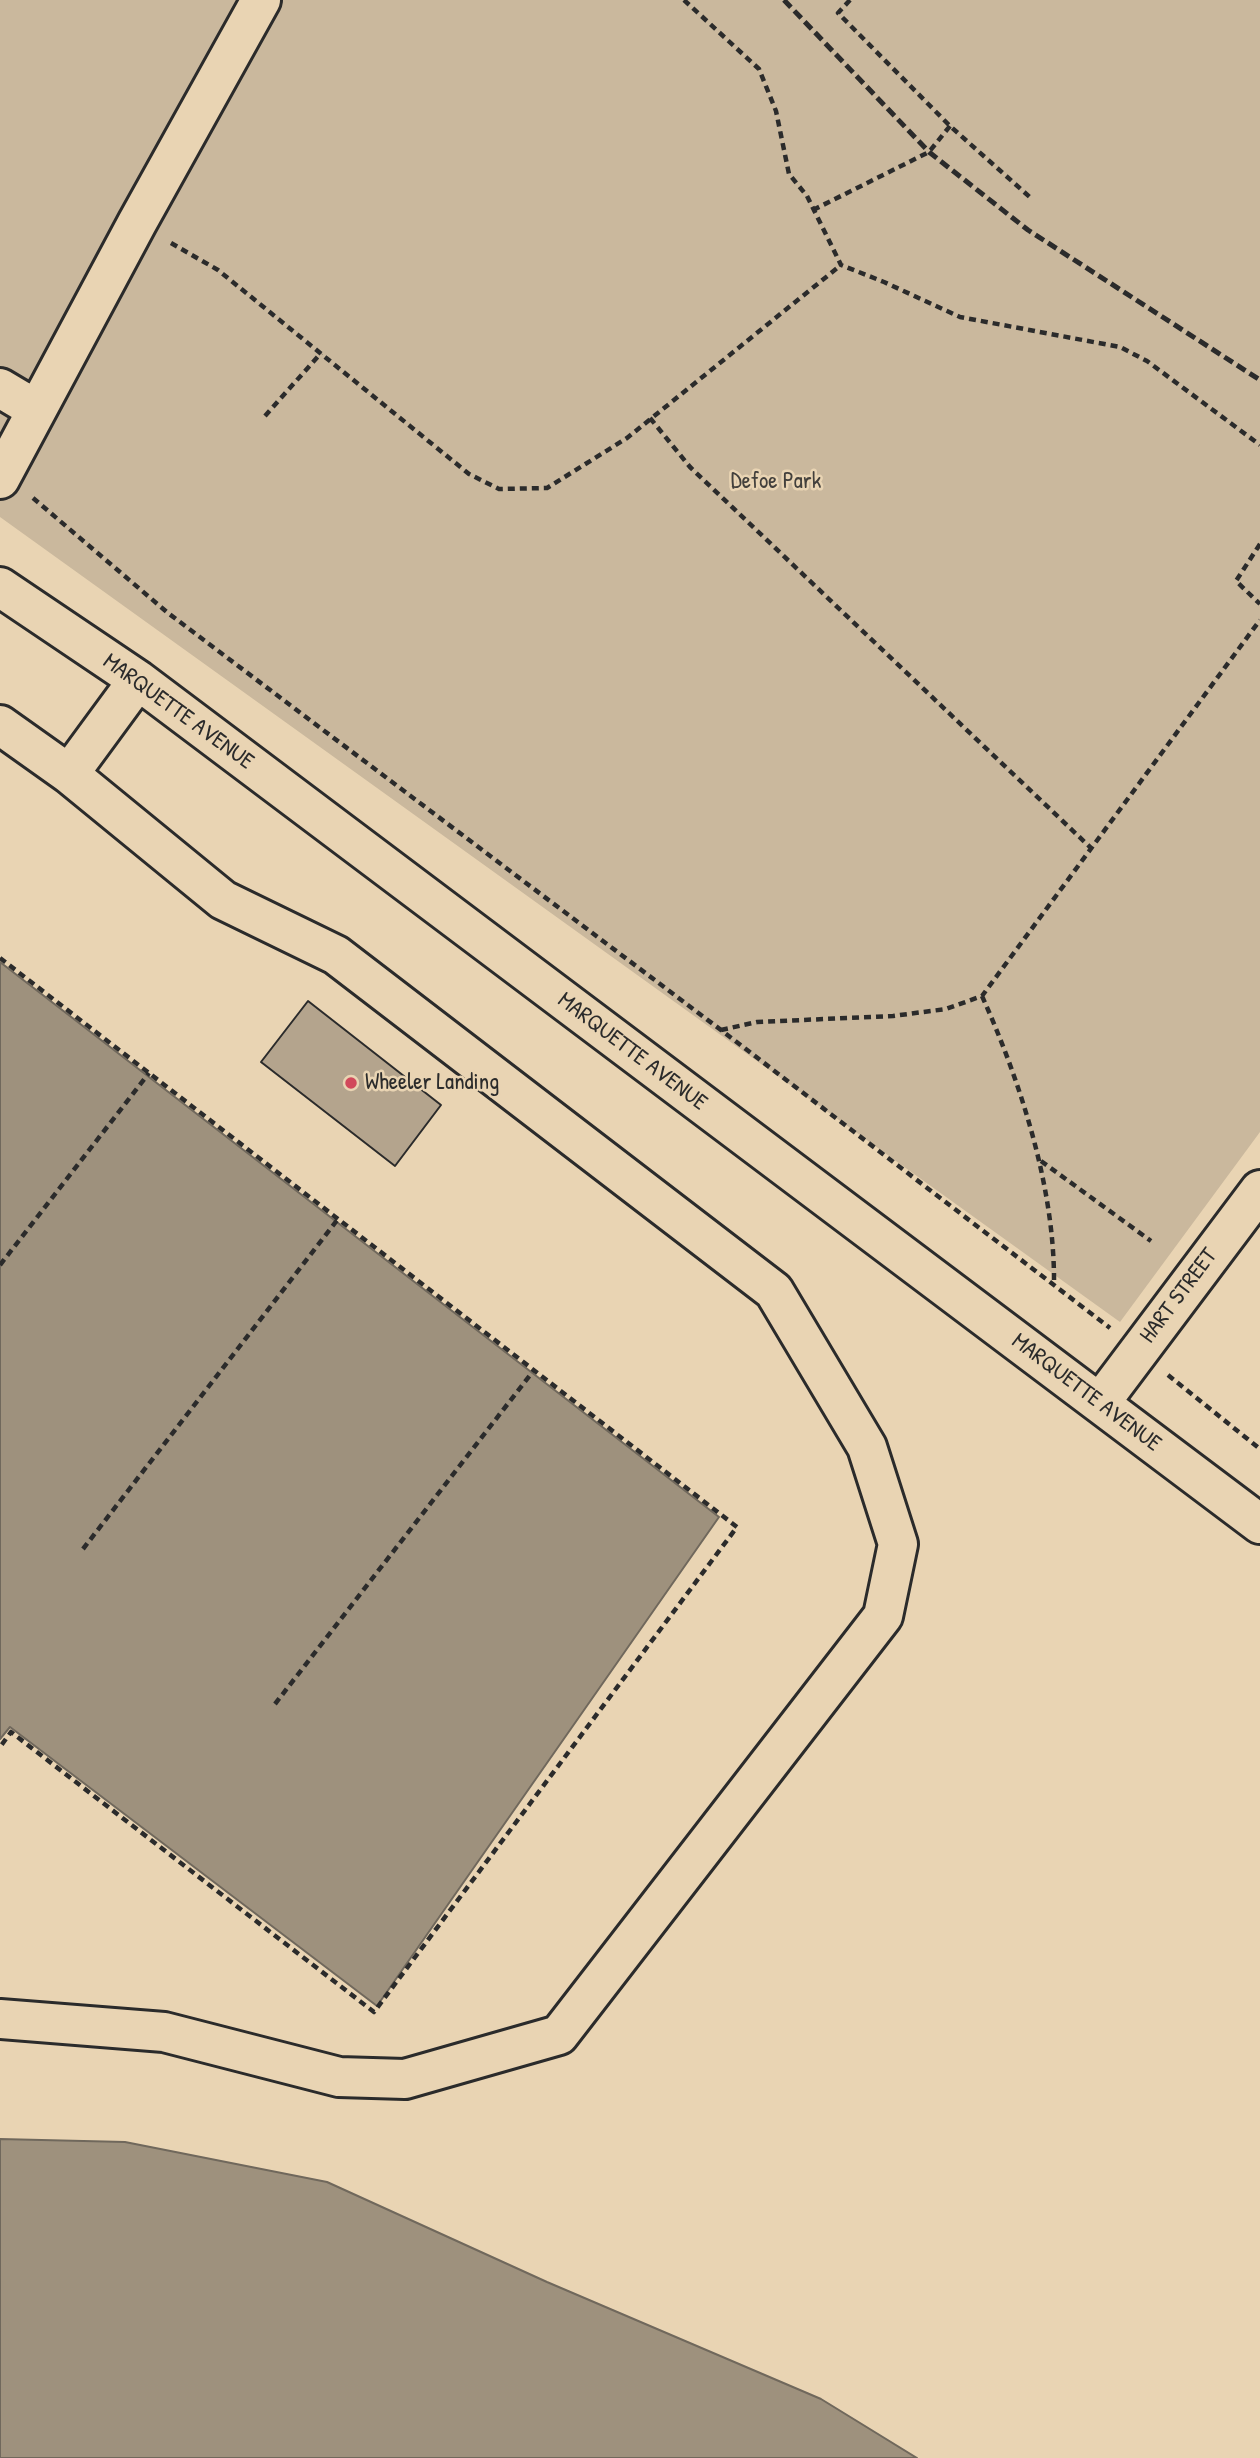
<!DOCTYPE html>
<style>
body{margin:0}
canvas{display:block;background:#e9d4b3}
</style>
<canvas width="1260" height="2458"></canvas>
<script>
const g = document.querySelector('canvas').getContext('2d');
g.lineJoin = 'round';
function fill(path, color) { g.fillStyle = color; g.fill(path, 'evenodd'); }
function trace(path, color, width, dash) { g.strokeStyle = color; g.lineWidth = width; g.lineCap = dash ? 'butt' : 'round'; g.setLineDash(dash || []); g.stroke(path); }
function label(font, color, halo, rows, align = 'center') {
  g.font = font + ' "Patrick Hand",sans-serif'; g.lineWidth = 5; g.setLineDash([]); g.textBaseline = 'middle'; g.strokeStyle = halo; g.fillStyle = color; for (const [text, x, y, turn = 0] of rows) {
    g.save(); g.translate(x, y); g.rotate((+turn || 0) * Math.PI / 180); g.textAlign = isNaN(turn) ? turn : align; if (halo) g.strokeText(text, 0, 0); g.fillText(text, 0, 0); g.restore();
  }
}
const green = new Path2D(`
 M 0,0 L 1260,0 L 1260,1132 L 1120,1322 L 0,517 Z`);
const water = new Path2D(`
 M 0,962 L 719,1517 L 377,2006 L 10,1727 L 0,1739 Z
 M 0,2139 L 125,2142 L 327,2182 L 547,2282 L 821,2399 L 917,2458 L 0,2458 Z`);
const building = new Path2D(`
 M 308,1001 L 441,1105 L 395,1166 L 261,1062 Z`);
const path = new Path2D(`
 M 684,0 L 759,69 L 776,111 L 789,174 L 807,196 L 841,265 L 884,282 L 960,317 L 1120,347 L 1147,361 L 1260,445
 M 850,0 L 838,13 L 950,126 L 1032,199
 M 813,210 L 929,152 L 950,126
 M 171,243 L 218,270 L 469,474 L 499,489 L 547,488 L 627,438 L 841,265
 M 265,416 L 321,353
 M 650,418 L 690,467 L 1091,848
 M 33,498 L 168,613 L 721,1030 L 1110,1328
 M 1260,544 L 1236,581 L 1260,604
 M 0,958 L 737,1527 L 374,2012 L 11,1732 L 0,1747
 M 982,996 C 1021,1083 1055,1189 1054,1284
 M 721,1030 L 757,1022 L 893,1016 L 946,1009 L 982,996 L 1260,620
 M 1041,1161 L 1151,1241
 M 0,1265 L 149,1073
 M 1168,1375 L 1260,1449
 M 83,1549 L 338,1219
 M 275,1704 L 534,1370`);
const minor = new Path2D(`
 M 0,388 L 37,410
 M 0,479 L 137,223 L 261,0
 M 0,587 L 138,680 L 1260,1524
 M 0,725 L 69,774 L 223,900 L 336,955 L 774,1291 L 867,1447 L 898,1544 L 883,1616 L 559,2035 L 405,2079 L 339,2077 L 164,2032 L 0,2019
 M 69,774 L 138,680
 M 1100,1403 L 1260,1190`);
const rail = new Path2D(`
 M 784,0 L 929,152 L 1028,230 L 1260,380`);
const markers = [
 [351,1083,7,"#d1495b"]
];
const parkNames = [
 ["Defoe Park",776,482]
];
const streetNames = [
 ["MARQUETTE AVENUE",178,712,36],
 ["MARQUETTE AVENUE",632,1052,37],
 ["HART STREET",1179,1296,-53],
 ["MARQUETTE AVENUE",1086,1393,37]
];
const poiNames = [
 ["Wheeler Landing",365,1083]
];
fill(green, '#cab89d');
fill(water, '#9e917d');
trace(water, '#70685c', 2);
fill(building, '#b4a48d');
trace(building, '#2b2b2b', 2);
trace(minor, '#2b2b2b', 44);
trace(path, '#2b2b2b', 4.5, [7, 5]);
trace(minor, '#e9d4b3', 38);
trace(rail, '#2b2b2b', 5, [10, 5]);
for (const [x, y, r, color] of markers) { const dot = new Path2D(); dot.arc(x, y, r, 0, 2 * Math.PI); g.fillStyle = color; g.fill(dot); trace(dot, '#e9d4b3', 2.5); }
label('23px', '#43403c', '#e9d4b3', parkNames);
label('23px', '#2b2b2b', '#e9d4b3', streetNames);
label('23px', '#2b2b2b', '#e9d4b3', poiNames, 'left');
</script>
